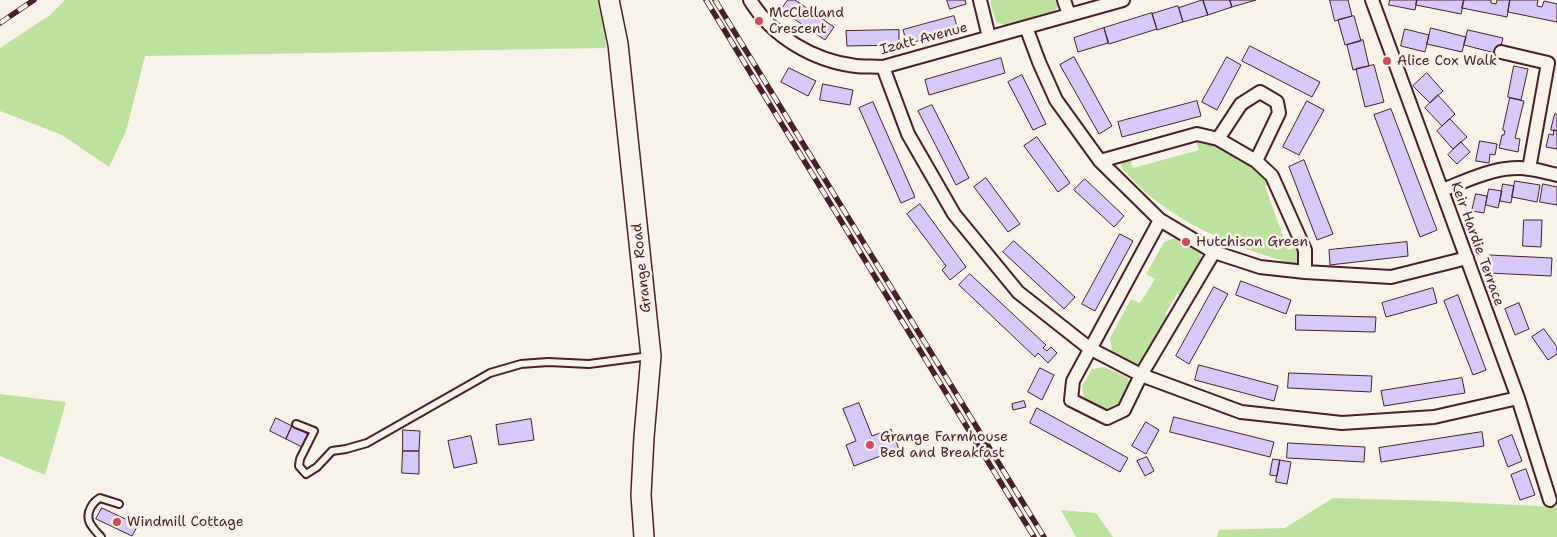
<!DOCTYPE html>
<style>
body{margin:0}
canvas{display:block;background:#f7f3e8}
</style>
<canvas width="1557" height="537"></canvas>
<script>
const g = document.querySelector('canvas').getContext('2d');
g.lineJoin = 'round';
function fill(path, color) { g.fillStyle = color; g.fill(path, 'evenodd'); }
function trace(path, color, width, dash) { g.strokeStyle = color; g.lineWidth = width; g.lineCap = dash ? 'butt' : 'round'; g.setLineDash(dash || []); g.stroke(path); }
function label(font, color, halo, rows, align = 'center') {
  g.font = font + ' "Shantell Sans",sans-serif'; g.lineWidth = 5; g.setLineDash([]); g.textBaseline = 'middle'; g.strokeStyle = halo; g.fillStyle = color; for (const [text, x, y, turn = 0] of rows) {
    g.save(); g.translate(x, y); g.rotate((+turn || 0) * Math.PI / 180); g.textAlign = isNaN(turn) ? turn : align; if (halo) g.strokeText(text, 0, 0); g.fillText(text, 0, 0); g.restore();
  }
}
const green = new Path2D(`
 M 65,0 L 603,0 L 606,48 L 145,56 L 126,131 L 109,167 L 62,135 L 0,111 L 0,48 L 50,15 Z
 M 991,0 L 1058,0 L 1060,3 L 1055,11 L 1005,25 L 996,22 L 990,2 Z
 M 1204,139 L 1269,176 L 1272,183 L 1265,186 L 1288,250 L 1299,247 L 1303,259 L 1297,265 C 1241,249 1198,233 1151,197 C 1140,188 1130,177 1121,167 L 1123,161 L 1129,157 L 1133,168 L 1199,150 L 1196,141 Z
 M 1175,238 L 1200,251 L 1203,264 L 1183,297 L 1177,294 L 1165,314 L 1172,318 L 1146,363 L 1135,365 L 1112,352 L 1110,338 L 1131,299 L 1140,303 L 1155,279 L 1146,274 L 1164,242 Z
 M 1104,367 L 1128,378 L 1132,388 L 1122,408 L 1110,412 L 1084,398 L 1082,386 L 1092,369 Z
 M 0,394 L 66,402 L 45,475 L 0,456 Z
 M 1333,498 L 1436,501 L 1557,507 L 1557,537 L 1217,537 L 1219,530 L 1285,528 Z
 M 1061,510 L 1096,513 L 1113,537 L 1076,537 Z`);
const building = new Path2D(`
 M 788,0 L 795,0 L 834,27 L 825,40 L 781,10 Z
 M 947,0 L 965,0 L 966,4 L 950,9 Z
 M 1203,0 L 1230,0 L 1232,7 L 1208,15 Z
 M 1203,0 L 1208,15 L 1183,22 L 1179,8 Z
 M 1230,0 L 1256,0 L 1232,7 Z
 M 1330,0 L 1348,0 L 1352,16 L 1335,21 Z
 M 1390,0 L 1417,0 L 1415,10 L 1389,5 Z
 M 1417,0 L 1464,0 L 1461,14 L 1416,5 Z
 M 1464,0 L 1491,0 L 1491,3 L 1496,4 L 1497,0 L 1510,0 L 1507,17 L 1462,8 Z
 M 1510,0 L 1538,0 L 1537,6 L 1542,7 L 1544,1 L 1557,4 L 1557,22 L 1508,12 Z
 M 1178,6 L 1183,22 L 1157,30 L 1152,14 Z
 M 1152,13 L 1157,29 L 1109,44 L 1104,28 Z
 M 954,16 L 958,30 L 907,44 L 903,30 Z
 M 1354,16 L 1361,41 L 1345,45 L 1338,20 Z
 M 1104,28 L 1108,43 L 1078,52 L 1074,38 Z
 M 1431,28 L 1466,37 L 1462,52 L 1427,44 Z
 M 1405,29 L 1429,35 L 1425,52 L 1401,46 Z
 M 899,30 L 899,45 L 847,46 L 846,31 Z
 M 1468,30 L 1503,38 L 1499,54 L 1464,45 Z
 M 1363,40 L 1369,66 L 1353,70 L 1347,45 Z
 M 1250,46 L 1320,82 L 1312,97 L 1242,61 Z
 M 1074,57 L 1112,126 L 1099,134 L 1060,65 Z
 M 1227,57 L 1241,65 L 1217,110 L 1202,102 Z
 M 1001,58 L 1005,73 L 929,95 L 925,80 Z
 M 1374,65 L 1384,102 L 1365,107 L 1356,69 Z
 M 1514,66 L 1528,69 L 1521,100 L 1508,97 Z
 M 789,68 L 816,81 L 808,96 L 781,82 Z
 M 1427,73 L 1443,91 L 1430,103 L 1413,86 Z
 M 1022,75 L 1046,124 L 1033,130 L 1008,82 Z
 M 823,84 L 853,90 L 850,105 L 820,100 Z
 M 1438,95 L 1455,114 L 1442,126 L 1425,108 Z
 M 1510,98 L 1524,101 L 1515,138 L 1520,139 L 1518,152 L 1499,148 L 1502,135 L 1504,135 L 1505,131 L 1503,130 Z
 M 1197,101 L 1201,116 L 1122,137 L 1118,122 Z
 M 1307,101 L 1324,110 L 1299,155 L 1283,147 Z
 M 873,102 L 915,197 L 901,203 L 859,108 Z
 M 932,105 L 969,178 L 956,185 L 918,111 Z
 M 1391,109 L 1437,230 L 1420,237 L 1374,115 Z
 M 1555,114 L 1557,114 L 1557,131 L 1551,130 Z
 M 1450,119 L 1467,137 L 1453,149 L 1437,131 Z
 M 1554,130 L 1557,131 L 1557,149 L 1546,147 L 1549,134 L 1553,135 Z
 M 1037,137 L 1070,183 L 1058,192 L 1024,146 Z
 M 1480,141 L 1497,144 L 1495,155 L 1490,154 L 1489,163 L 1476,161 Z
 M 1461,142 L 1470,152 L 1457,164 L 1448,155 Z
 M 1304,160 L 1333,234 L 1317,240 L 1289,167 Z
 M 986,178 L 1020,224 L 1008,232 L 974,187 Z
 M 1085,179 L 1124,216 L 1114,227 L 1074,190 Z
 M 1515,181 L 1540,185 L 1537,202 L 1512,197 Z
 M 1503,184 L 1514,186 L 1511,203 L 1500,201 Z
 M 1543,184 L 1557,187 L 1557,205 L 1540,202 Z
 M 1489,189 L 1502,191 L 1498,208 L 1486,205 Z
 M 1476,194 L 1487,196 L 1484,213 L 1472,211 Z
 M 920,204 L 966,267 L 950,280 L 942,270 L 946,266 L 907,214 Z
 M 1524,220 L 1542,220 L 1541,247 L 1523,246 Z
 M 1120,234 L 1133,241 L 1095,311 L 1082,304 Z
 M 1014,241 L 1075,297 L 1064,309 L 1003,252 Z
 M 1407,242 L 1408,256 L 1330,265 L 1329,250 Z
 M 1489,255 L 1552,258 L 1551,276 L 1488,273 Z
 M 970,274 L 1046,345 L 1043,348 L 1047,351 L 1051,347 L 1057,353 L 1048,363 L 1038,353 L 1035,357 L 959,285 Z
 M 1241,281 L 1291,300 L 1286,314 L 1236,295 Z
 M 1214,287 L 1228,294 L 1189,364 L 1176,356 Z
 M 1433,288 L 1437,303 L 1386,317 L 1382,303 Z
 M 1458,295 L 1486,370 L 1473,375 L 1444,301 Z
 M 1519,303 L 1529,329 L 1515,335 L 1505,309 Z
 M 1296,315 L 1376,317 L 1375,332 L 1296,330 Z
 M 1544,329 L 1557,347 L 1557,354 L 1548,360 L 1532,337 Z
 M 1199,365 L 1278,386 L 1274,401 L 1195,380 Z
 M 1040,368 L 1054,375 L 1042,400 L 1028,392 Z
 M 1289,373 L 1372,376 L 1371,392 L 1288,388 Z
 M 1462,378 L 1465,393 L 1384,406 L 1381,391 Z
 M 1024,401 L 1026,407 L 1013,410 L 1012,404 Z
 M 859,403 L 872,436 L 891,429 L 899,449 L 854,466 L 846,445 L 856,441 L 843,409 Z
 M 1037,408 L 1128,458 L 1120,472 L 1030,423 Z
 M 1174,417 L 1274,442 L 1270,457 L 1170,432 Z
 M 276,418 L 292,426 L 286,439 L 270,431 Z
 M 531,419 L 534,440 L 499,445 L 496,425 Z
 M 1146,422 L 1159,430 L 1146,454 L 1132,446 Z
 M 292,426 L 308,434 L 302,447 L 286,439 Z
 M 403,430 L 420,431 L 419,451 L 403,451 Z
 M 1482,432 L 1484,446 L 1381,462 L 1379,448 Z
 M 1512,435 L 1522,461 L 1508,467 L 1498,441 Z
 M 471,436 L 477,463 L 454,468 L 448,441 Z
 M 1288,443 L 1365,447 L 1364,462 L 1287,458 Z
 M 403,451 L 419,451 L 419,474 L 402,473 Z
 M 1147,457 L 1154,471 L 1145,476 L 1137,461 Z
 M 1273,459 L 1280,460 L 1277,476 L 1270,475 Z
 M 1280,460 L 1291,462 L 1287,484 L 1276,482 Z
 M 1526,469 L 1535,495 L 1520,500 L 1511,475 Z
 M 102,508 L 138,525 L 132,536 L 96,519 Z`);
const lane = new Path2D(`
 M 296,424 L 314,431 L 300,459 L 299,466 L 306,474 L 317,467 L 332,451 L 346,449 L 367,443 L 490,373 L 521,364 L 548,362 L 589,364 L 650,356
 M 101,537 C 92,527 84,520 91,507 C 94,502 96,500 100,498 L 119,504`);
const street = new Path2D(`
 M 750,0 C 772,36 813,61 856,66 C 865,67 874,66 883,67 L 1123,0
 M 980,0 L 989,37
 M 1064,0 L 1069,15
 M 1372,0 L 1518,398 L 1550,500
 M 1026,27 L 1039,62 L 1056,100 L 1100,161 L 1160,220 L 1214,252 L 1260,267 L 1305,272 L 1391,277 L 1467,258
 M 1501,52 L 1548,63 L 1529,169
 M 883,67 L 908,134 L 954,214 L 1018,292 L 1089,348 L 1141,375 L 1241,412 L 1342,423 L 1434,417 L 1518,398
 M 1218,139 L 1241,104 L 1260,92 L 1277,102 L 1279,113 L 1256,161
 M 1100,161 L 1197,134 L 1218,139 L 1256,161 L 1272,176 L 1305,250 L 1305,272
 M 1442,190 C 1469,180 1499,164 1530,169 C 1539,170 1548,173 1557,175
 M 1160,220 L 1073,381 L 1071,400 L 1107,418 L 1124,410 L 1141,375 L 1214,252`);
const secondary = new Path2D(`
 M 609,0 L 618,44 L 651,356 L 644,437 L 641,495 L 644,537`);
const rail = new Path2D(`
 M 706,0 L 1034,537
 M 715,0 L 1044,537
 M 0,23 L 34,0`);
const markers = [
 [759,21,5,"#d1495b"],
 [1387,61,5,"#d1495b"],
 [1186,242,5,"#d1495b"],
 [870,445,5,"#d1495b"],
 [117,522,5,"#d1495b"]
];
const poiNames = [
 ["McClelland",769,13],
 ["Crescent",769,29],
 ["Alice Cox Walk",1397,61],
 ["Hutchison Green",1196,242],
 ["Grange Farmhouse",880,437],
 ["Bed and Breakfast",880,453],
 ["Windmill Cottage",127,522]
];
const streetNames = [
 ["Izatt Avenue",924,39,-15],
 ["Keir Hardie Terrace",1477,244,70],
 ["Grange Road",642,268,-96]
];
fill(green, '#bde29d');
fill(building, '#d7c8fa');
trace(building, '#4a1f2b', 1);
trace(lane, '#4a1f2b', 10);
trace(street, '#4a1f2b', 16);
trace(secondary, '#4a1f2b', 22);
trace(lane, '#f7f3e8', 6);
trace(street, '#f7f3e8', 12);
trace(secondary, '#f7f3e8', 19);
trace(rail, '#4a1f2b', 5.5);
trace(rail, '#f7f3e8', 4, [11]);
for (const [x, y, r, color] of markers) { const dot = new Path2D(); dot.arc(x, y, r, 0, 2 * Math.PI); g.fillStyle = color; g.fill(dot); trace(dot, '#f7f3e8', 2); }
label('14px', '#4a1f2b', '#f7f3e8', poiNames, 'left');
label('14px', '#4a1f2b', '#f7f3e8', streetNames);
</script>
